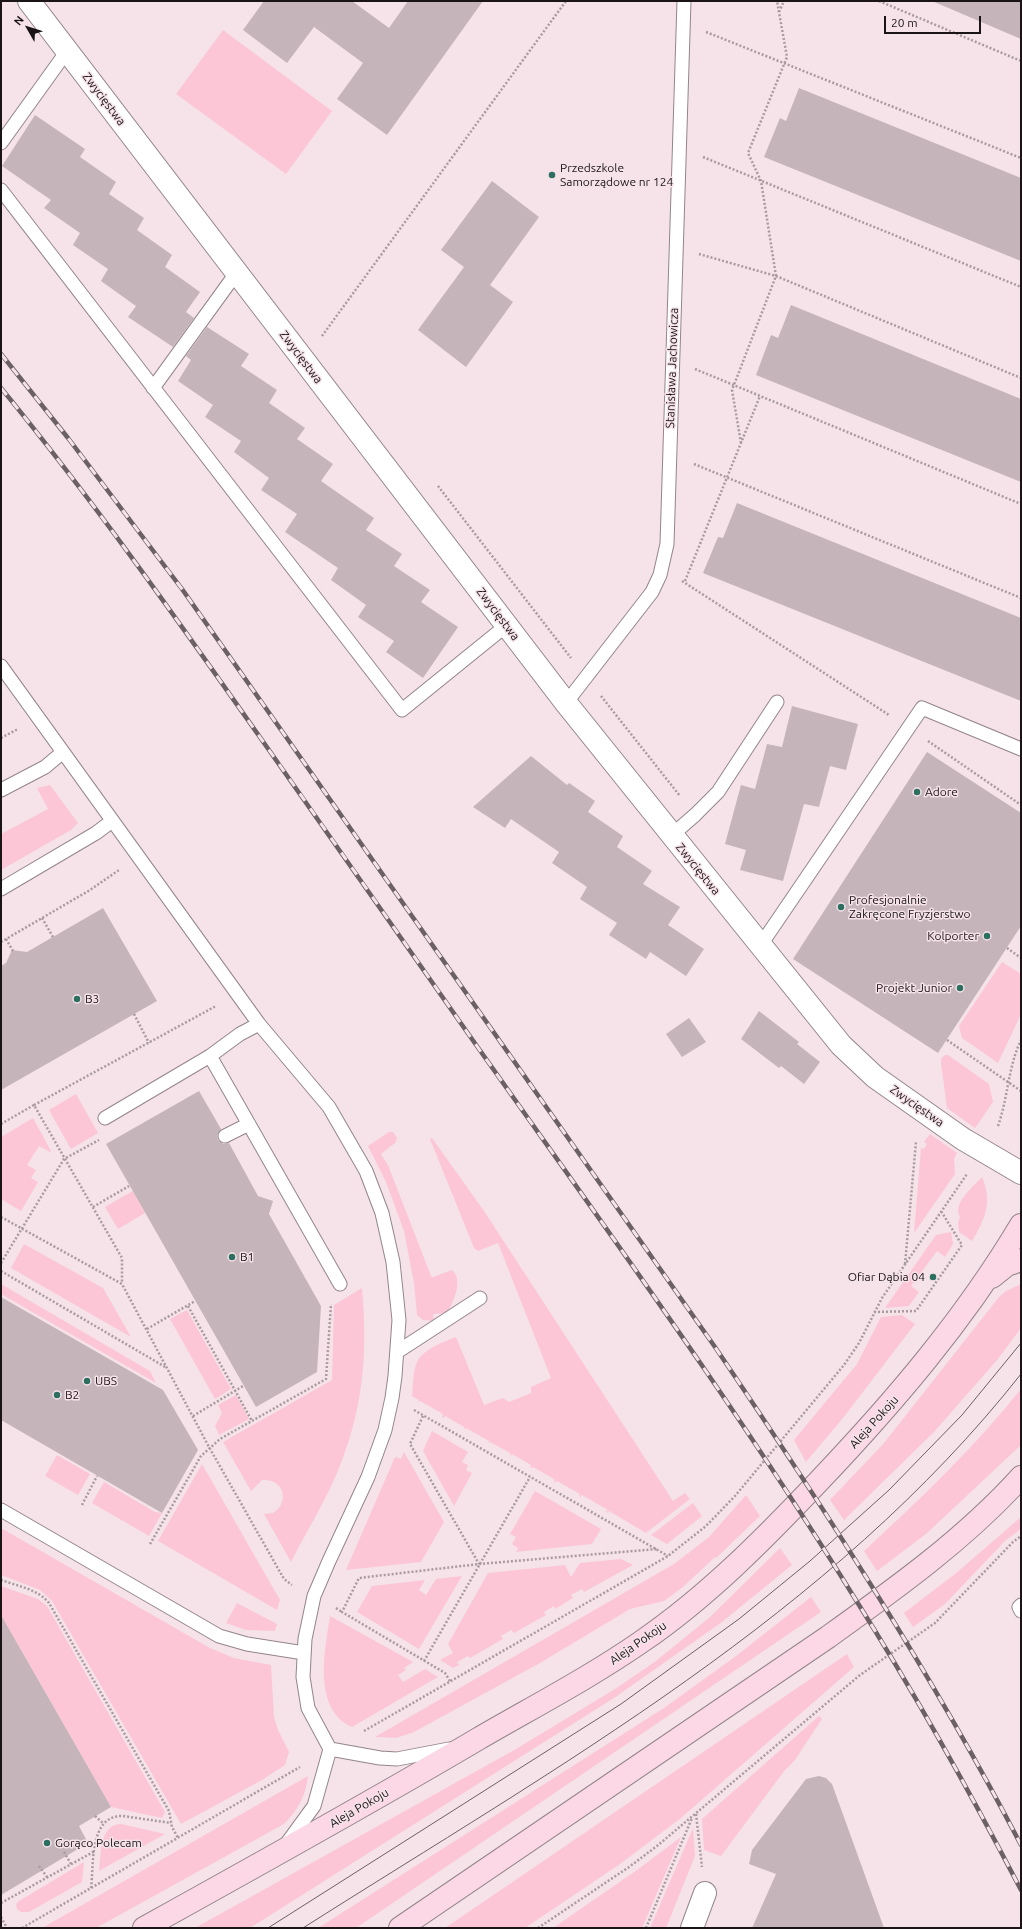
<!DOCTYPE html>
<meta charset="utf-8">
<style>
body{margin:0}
#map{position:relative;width:1022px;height:1929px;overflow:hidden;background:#f5e3e9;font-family:Ubuntu,sans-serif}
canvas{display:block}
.frame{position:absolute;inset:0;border:2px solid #1a1416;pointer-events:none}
.north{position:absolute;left:8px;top:8px;width:40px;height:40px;-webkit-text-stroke:3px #f5e3e9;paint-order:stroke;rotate:309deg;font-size:11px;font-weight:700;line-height:16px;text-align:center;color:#1a1416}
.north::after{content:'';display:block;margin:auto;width:14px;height:18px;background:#1a1416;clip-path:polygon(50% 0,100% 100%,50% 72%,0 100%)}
.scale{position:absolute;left:884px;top:16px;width:97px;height:18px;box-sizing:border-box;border:2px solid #1a1416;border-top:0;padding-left:5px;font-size:12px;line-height:14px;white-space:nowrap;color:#1a1416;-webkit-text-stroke:3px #f5e3e9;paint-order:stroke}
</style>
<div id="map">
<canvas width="1022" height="1929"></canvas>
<div class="frame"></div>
<div class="north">N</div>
<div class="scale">20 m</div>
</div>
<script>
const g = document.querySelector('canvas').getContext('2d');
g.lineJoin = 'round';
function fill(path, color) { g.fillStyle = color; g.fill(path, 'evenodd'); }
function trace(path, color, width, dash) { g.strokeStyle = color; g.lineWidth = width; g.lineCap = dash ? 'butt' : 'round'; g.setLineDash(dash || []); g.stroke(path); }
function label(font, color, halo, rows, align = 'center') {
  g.font = font + ' Ubuntu,sans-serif'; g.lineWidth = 3; g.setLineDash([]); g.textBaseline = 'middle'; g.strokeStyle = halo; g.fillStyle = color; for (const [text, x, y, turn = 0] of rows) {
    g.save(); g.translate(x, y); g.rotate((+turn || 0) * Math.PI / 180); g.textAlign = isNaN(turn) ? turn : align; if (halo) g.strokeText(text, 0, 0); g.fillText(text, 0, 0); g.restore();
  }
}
const green = new Path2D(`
 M 223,30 L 332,111 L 286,174 L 176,94 Z
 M 50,785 L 78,823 L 71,830 L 1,870 L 1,834 L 48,809 L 37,788 Z
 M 1002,962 L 1021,974 L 1021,1014 L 998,1063 L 962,1038 L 959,1026 Z
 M 945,1055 L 948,1055 L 989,1084 L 993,1102 L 975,1128 L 947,1108 L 941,1063 L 941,1059 Z
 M 76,1094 L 98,1133 L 71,1149 L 49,1110 Z
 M 33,1118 L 51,1151 L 50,1152 L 39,1146 L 27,1165 L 36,1170 L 31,1178 L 38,1182 L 21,1211 L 1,1199 L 1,1137 Z
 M 389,1132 L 393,1132 L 397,1138 L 396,1142 L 381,1154 L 388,1165 L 431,1276 L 433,1277 L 452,1270 C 464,1280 453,1303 447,1313 L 433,1314 L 434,1321 L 423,1320 L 417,1315 L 414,1283 L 404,1231 L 386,1182 L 368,1146 Z
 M 930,1134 L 957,1153 L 954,1159 L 955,1174 L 914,1233 L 921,1148 L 924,1149 L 927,1144 L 924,1142 Z
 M 432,1138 L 484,1211 L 673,1501 L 685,1493 L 690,1499 L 646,1533 L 609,1511 L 608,1513 L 606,1512 L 608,1510 L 582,1495 L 581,1497 L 579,1496 L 580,1494 L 557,1481 L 555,1483 L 554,1479 L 533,1467 L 532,1468 L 530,1467 L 531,1465 L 512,1454 L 511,1456 L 510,1453 L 490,1442 L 488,1443 L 489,1441 L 466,1428 L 465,1430 L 464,1427 L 445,1416 L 444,1418 L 442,1417 L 443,1414 L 420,1401 L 417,1402 L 419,1400 L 412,1396 C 413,1385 413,1371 417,1362 C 422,1350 445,1341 456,1337 L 484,1405 L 503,1398 L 509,1402 L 531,1393 L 531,1387 L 551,1378 L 498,1243 L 478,1251 L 474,1248 L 430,1139 Z
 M 982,1177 C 993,1202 985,1219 972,1241 L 959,1232 L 958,1223 L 960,1217 C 952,1203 974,1186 982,1177 Z
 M 133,1191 L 145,1213 L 118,1229 L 105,1207 Z
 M 951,1232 L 953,1244 L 945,1257 L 937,1251 L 911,1286 L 919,1292 L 909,1306 L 885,1308 L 936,1235 Z
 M 24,1244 L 103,1288 L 131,1337 L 11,1268 Z
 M 1,1284 L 150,1371 L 156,1383 L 1,1294 Z
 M 1021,1284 L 1021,1328 L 998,1359 L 934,1432 L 844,1520 L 830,1500 L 884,1443 L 999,1297 L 1006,1291 Z
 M 362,1288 C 368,1355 363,1411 337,1473 C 324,1504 306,1532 291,1562 L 264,1514 L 273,1513 C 291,1501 283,1478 262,1480 L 251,1491 L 223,1442 L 332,1380 L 334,1305 Z
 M 187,1310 L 231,1389 L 215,1399 L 170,1319 Z
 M 902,1315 L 915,1324 L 843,1418 L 806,1462 L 794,1440 L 857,1364 L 881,1317 Z
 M 1021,1389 L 1021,1445 L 926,1534 L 877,1571 L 864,1551 C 919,1500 974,1448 1021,1389 Z
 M 236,1395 L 249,1419 L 219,1435 L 215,1426 L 222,1413 L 218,1405 Z
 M 432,1431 L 468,1452 L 462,1462 L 468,1465 L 466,1470 L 472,1473 L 454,1506 L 423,1451 Z
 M 404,1452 L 444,1522 L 421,1562 L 346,1570 L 395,1457 L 401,1459 Z
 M 57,1455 L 90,1474 L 78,1495 L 45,1476 Z
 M 202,1464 L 280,1600 L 277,1610 L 158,1541 Z
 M 104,1482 L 155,1512 L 162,1513 L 149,1536 L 92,1503 Z
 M 535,1491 L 601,1529 L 592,1544 L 516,1552 L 518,1548 L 512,1544 L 516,1537 L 510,1534 Z
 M 746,1495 L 760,1516 L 716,1558 L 715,1557 L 683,1587 L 664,1601 L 630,1609 L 540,1663 L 414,1732 L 396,1738 L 375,1737 L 674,1564 L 709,1537 Z
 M 693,1503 L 702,1516 L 667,1544 L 651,1535 Z
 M 1021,1517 L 1021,1529 L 1006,1540 L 945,1604 L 913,1627 L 904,1613 L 955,1574 Z
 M 1,1528 L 210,1648 L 234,1658 L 271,1665 L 274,1717 L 278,1730 L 289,1752 L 285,1765 L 262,1780 L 181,1824 L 52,1601 L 40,1590 L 1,1575 Z
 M 780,1548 L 792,1565 L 722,1622 L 617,1696 L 250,1928 L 195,1928 L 516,1749 L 615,1689 L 656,1661 L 710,1617 Z
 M 621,1559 L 633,1565 L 584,1592 L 582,1589 L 571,1595 L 573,1598 L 555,1609 L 554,1606 L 544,1612 L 546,1615 L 514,1633 L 511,1630 L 501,1636 L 503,1639 L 470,1658 L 468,1656 L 457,1662 L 459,1665 L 453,1668 L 440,1660 L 453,1653 L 448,1644 L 488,1573 L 565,1565 L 571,1577 L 580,1563 Z
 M 462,1576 L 419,1649 L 357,1612 L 372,1586 L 425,1580 L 419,1590 L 426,1595 L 436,1579 Z
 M 1,1586 L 38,1599 L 47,1606 L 165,1812 L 162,1818 L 111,1807 L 1,1615 Z
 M 811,1597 L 821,1612 L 356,1928 L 318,1928 L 664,1708 L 736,1656 Z
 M 237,1603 L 277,1624 L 275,1631 L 246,1630 L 226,1623 Z
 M 330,1616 L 413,1662 L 404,1668 L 406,1670 L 398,1675 L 403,1682 L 425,1669 L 438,1677 L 352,1727 C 312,1709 325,1649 330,1616 Z
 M 847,1654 L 854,1667 L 681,1818 L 620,1864 L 525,1928 L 445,1928 Z
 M 819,1716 L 822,1719 L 795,1760 L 785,1770 L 721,1856 L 704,1850 L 702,1819 Z
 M 308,1776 C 306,1795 298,1810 284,1824 L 96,1928 L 42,1928 Z
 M 121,1824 L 165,1834 L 99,1871 C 101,1856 99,1824 121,1824 Z
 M 693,1828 L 695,1856 L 666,1928 L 650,1928 Z
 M 681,1837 L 642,1928 L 553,1928 L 637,1870 Z
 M 84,1862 L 82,1882 L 29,1912 L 21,1912 L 17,1909 L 16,1904 L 19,1901 Z`);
const building = new Path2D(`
 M 264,1 L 352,1 L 389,28 L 408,1 L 483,1 L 387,135 L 337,99 L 363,63 L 314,27 L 287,63 L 243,30 Z
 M 932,1 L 1021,1 L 1021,39 Z
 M 799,88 L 1021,178 L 1021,261 L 764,157 L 780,118 L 786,121 Z
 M 35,115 L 85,149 L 80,157 L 116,182 L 109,194 L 144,218 L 137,230 L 172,255 L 165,267 L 200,292 L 186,312 L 194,318 L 173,347 L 128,317 L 136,306 L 101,281 L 108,269 L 73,245 L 80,233 L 44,208 L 51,200 L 2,166 Z
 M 492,181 L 539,217 L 490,285 L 513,302 L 466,367 L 418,330 L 464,267 L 441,250 Z
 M 791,305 L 1021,399 L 1021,482 L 756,375 L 771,335 L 778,338 Z
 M 207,327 L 249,354 L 241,366 L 277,390 L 269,403 L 305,428 L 297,439 L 333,464 L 321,481 L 374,518 L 366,530 L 402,554 L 394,566 L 430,590 L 421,602 L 458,627 L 423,678 L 386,652 L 394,641 L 358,617 L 366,605 L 331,580 L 338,568 L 285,532 L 297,514 L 261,490 L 269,478 L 234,452 L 241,441 L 205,417 L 213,405 L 178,381 L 191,360 L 186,356 Z
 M 737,503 L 1021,618 L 1021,701 L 703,573 L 718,537 L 723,538 Z
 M 792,706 L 858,724 L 846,770 L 830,766 L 819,807 L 804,804 L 783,881 L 740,870 L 746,850 L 725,844 L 741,785 L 755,789 L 767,744 L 782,747 Z
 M 927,752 L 1021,813 L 1021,926 L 938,1053 L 793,959 Z
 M 531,756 L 567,785 L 569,783 L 595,801 L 588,812 L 623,836 L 617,847 L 652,871 L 643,884 L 680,907 L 668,925 L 704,949 L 686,976 L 650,952 L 646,959 L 609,935 L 617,923 L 580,899 L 587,887 L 552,863 L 559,852 L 511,819 L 505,828 L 473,807 Z
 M 103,908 L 157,1001 L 1,1090 L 1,966 L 6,963 L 12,950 L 27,952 Z
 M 759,1011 L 799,1042 L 797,1044 L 820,1062 L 804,1084 L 781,1066 L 779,1068 L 741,1039 Z
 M 689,1018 L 706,1042 L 682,1057 L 666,1034 Z
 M 199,1091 L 221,1129 L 217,1135 L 218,1140 L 224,1144 L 229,1143 L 258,1196 L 273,1201 L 269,1214 L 321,1306 L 317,1372 L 256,1407 L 106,1144 Z
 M 1,1297 L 163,1390 L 198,1450 L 162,1513 L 1,1420 Z
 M 1,1615 L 111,1807 L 79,1826 L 88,1843 L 1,1895 Z
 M 819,1776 L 826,1778 L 832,1784 L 884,1928 L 752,1928 L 776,1874 L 749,1864 L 752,1850 L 806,1779 Z`);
const path = new Path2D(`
 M 879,1 L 1021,61
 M 779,12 L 784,1
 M 706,32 L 1021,158
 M 703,157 L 1021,287
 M 699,254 L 776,276 L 1021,378
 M 322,336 L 566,1
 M 695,369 L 1021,504
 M 741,443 L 732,390 L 776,276 L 761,181 L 748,153 L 787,57 L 777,1
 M 694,464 L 1021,598
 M 438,486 L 571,658
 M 682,581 L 889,715
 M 685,581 L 760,396
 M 601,696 L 680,796
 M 1,738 L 18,729
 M 928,741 L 1021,805
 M 42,918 L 53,937
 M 6,939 L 13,951
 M 1,942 L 90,890 L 119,870
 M 1007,948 L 1021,958
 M 134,1014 L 149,1043
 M 947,1040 L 1021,1091
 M 34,1105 L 216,1006
 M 1,1124 L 34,1105 L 122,1258 L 122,1283
 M 998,1126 C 1008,1098 1008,1067 1021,1040
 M 93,1207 L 129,1186
 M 1,1217 L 122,1284 L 209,1447 L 284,1579 L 292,1585
 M 1,1263 L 64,1159 L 99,1140
 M 905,1264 L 916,1142
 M 1,1271 L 167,1368
 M 188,1306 L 252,1421
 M 874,1312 L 916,1311 L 962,1245 L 941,1211
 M 147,1329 L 195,1301
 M 414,1410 L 668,1556
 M 193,1416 L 243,1386
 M 423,1416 L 410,1444 L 479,1564
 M 82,1505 L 97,1476
 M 150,1544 L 201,1456 L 220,1439 L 326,1379 L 331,1304
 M 1,1580 C 17,1586 38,1589 49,1603 L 169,1811 L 172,1827 L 178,1838
 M 336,1608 L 342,1612
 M 424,1661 L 530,1477
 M 450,1681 L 445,1673 L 342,1612 L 359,1578 L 479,1564 L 657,1549
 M 364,1731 L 668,1556 L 706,1526 L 735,1496 L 844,1365 L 859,1343 L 882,1298 L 967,1174
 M 696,1814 L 702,1867
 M 95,1816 L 104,1824
 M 64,1852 L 71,1864
 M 39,1866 L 47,1877
 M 91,1888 C 94,1864 89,1815 123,1816 L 171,1823
 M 1,1903 L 95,1851
 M 1,1917 L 7,1928
 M 22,1928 L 300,1767
 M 538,1928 L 629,1867 L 657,1846 L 860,1675 L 935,1623 L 1013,1542 L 1021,1536
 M 646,1928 L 692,1818`);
const lane = new Path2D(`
 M 1,143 L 67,51
 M 1,190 L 402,710 L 507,625
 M 153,388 L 237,272
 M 1,666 L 259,1024 L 329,1107 L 366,1171 L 382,1213 L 393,1262 L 399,1320 L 395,1376 L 392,1398 L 385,1430 L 368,1477 L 329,1561 L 314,1596 L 305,1639 L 303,1677 L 308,1708 L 330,1749 L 314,1806 L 287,1843
 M 566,703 L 652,592 L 660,575 L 667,544 L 684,1
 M 1,790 L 45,767 L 63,752
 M 672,835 L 695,815 L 718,792 L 777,702
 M 1,889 L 96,833 L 112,821
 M 760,946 L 922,708 L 1021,749
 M 210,1056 L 340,1284
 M 105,1118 L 210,1056 L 240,1034 L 259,1024
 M 225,1136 L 249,1124
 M 397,1352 L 480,1298
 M 1,1510 L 219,1636 L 247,1644 L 304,1653
 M 1021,1605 L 1019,1607 L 1021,1611
 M 330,1749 L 380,1758 L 397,1759 L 449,1749`);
const street = new Path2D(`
 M 29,1 L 566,703 L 841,1045 L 875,1077 L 963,1139 L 1021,1173
 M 692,1928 L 705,1893`);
const secondary = new Path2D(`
 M 992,1277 L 1007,1265 L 1021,1260
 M 144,1928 C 256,1866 368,1804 478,1739 C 533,1707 589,1678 641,1642 C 707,1597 764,1539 819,1481 C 894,1402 965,1319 1021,1225
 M 400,1928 L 828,1637 C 895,1589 965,1539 1021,1477`);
const tram = new Path2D(`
 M 268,1928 L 621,1704 L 739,1619 L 810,1561 L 889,1490 L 962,1415 L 1021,1343
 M 303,1928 C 558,1766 831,1615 1021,1374`);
const rail = new Path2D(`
 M 1,354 L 68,438 L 182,589 L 715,1347 C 824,1508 931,1672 1021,1845
 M 1,388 C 92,499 174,615 257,733 C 327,832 397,932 467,1032 C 598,1218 734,1403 854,1597 C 914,1692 969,1790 1021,1890`);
const markers = [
 [552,175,4,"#2c6f61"],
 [917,792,4,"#2c6f61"],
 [841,907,4,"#2c6f61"],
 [987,936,4,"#2c6f61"],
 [960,988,4,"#2c6f61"],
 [77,999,4,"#2c6f61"],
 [232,1257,4,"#2c6f61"],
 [933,1277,4,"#2c6f61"],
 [87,1381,4,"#2c6f61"],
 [57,1395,4,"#2c6f61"],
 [47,1843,4,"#2c6f61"]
];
const streetNames = [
 ["Zwycięstwa",104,99,53],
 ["Zwycięstwa",301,357,53],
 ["Stanisława Jachowicza",672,368,-88],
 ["Zwycięstwa",498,614,53],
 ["Zwycięstwa",698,869,51],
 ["Zwycięstwa",917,1106,35],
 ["Aleja Pokoju",874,1422,-48],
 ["Aleja Pokoju",638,1643,-35],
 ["Aleja Pokoju",359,1808,-30]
];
const poiNames = [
 ["Przedszkole",560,168],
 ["Samorządowe nr 124",560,182],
 ["Adore",925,792],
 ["Profesjonalnie",849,900],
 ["Zakręcone Fryzjerstwo",849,914],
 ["Kolporter",979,936,"right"],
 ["Projekt Junior",952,988,"right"],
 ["B3",85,999],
 ["B1",240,1257],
 ["Ofiar Dąbia 04",925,1277,"right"],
 ["UBS",95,1381],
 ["B2",65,1395],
 ["Gorąco Polecam",55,1843]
];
fill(green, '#fcc6d7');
fill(building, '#c5b4b9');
trace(lane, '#948589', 15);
trace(street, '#948589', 24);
trace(secondary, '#948589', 24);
trace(path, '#a89a9f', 2.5, [2, 2]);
trace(lane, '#fff', 13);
trace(street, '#fff', 22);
trace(secondary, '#fcd7e6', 22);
trace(tram, '#6b6064', 1);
trace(rail, '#6b6064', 4.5);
trace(rail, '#f5e3e9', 3, [9]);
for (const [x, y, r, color] of markers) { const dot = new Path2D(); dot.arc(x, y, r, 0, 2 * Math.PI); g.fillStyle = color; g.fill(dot); trace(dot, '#f5e3e9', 1.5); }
label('12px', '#1a1416', '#f5e3e9', streetNames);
label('12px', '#1a1416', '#f5e3e9', poiNames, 'left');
</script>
